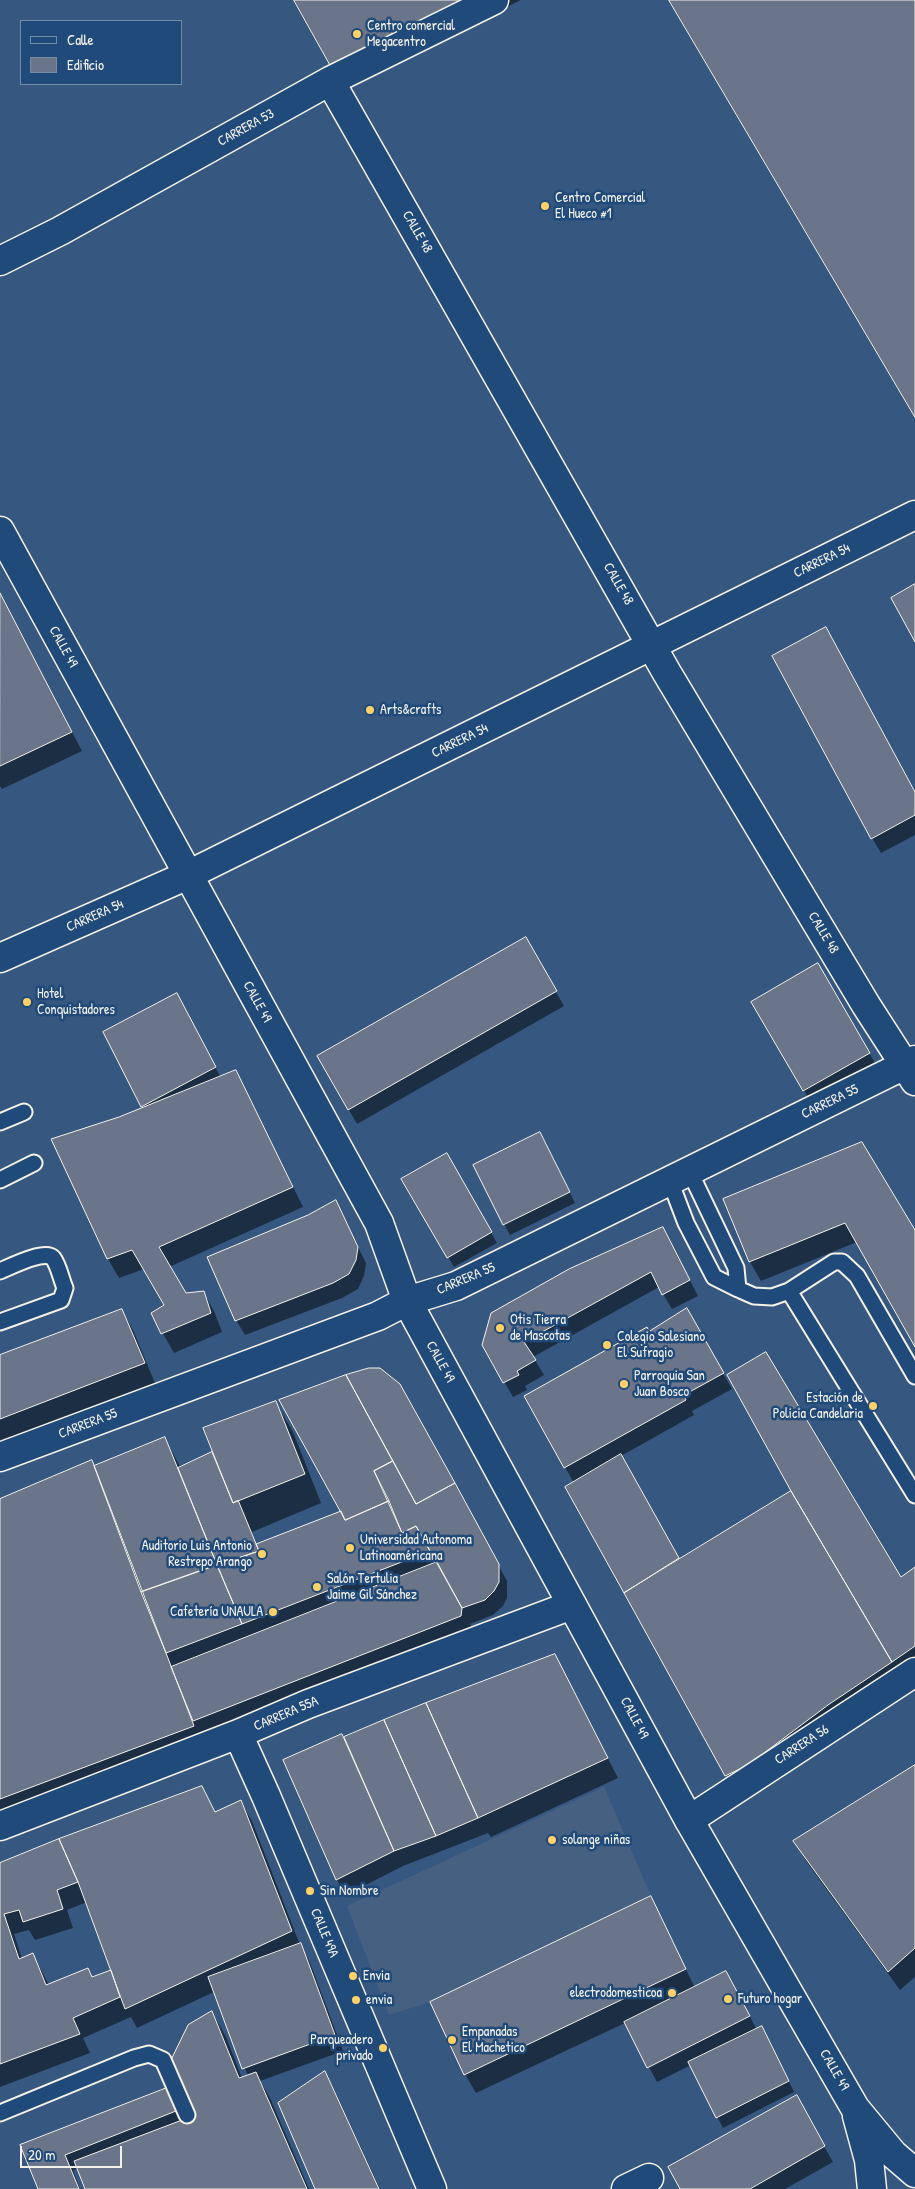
<!DOCTYPE html>
<meta charset="utf-8">
<style>
body{margin:0}
#map{position:relative;width:915px;height:2189px;overflow:hidden;background:#36577f;font-family:"Patrick Hand",sans-serif}
canvas{display:block}
.legend{position:absolute;left:20px;top:20px;width:162px;height:65px;box-sizing:border-box;background:#1f4a7a;border:1px solid #748da6;margin:0;padding:6px 9px;list-style:none;font-size:15px;color:#f4f1e8}
.legend li{display:flex;align-items:center;gap:10px;height:25px}
.legend b{width:25px;border:1px solid #748da6}
.scale{position:absolute;left:20px;top:2146px;width:102px;height:22px;box-sizing:border-box;border:2px solid #f4f1e8;border-top:0;padding-left:6px;font-size:15px;line-height:18px;white-space:nowrap;color:#f4f1e8;-webkit-text-stroke:4px #1f4a7a;paint-order:stroke}
</style>
<div id="map">
<canvas width="915" height="2189"></canvas>
<ul class="legend">
<li><b style="height:6px;background:#1f4a7a"></b>Calle</li>
<li><b style="height:14px;background:#6b758a"></b>Edificio</li>
</ul>
<div class="scale">20 m</div>
</div>
<script>
const g = document.querySelector('canvas').getContext('2d');
g.lineJoin = 'round';
function fill(path, color) { g.fillStyle = color; g.fill(path, 'evenodd'); }
function trace(path, color, width, dash) { g.strokeStyle = color; g.lineWidth = width; g.lineCap = dash ? 'butt' : 'round'; g.setLineDash(dash || []); g.stroke(path); }
function label(font, color, halo, rows, align = 'center') {
  g.font = font + ' "Patrick Hand",sans-serif'; g.lineWidth = 5; g.setLineDash([]); g.textBaseline = 'middle'; g.strokeStyle = halo; g.fillStyle = color; for (const [text, x, y, turn = 0] of rows) {
    g.save(); g.translate(x, y); g.rotate((+turn || 0) * Math.PI / 180); g.textAlign = isNaN(turn) ? turn : align; if (halo) g.strokeText(text, 0, 0); g.fillText(text, 0, 0); g.restore();
  }
}
const built = new Path2D(`
 M 604,1787 L 651,1896 L 430,2002 L 389,2015 L 347,1906 Z`);
const shadow = new Path2D(`
 M 296,0 L 521,0 L 344,87 Z
 M 0,595 L 82,751 L 2,789 L 0,786 Z
 M 915,794 L 915,835 L 881,853 L 872,838 Z
 M 525,939 L 564,1006 L 357,1124 L 318,1057 Z
 M 818,965 L 878,1068 L 813,1106 L 753,1002 Z
 M 185,1010 L 221,1078 L 246,1091 L 303,1207 L 169,1267 L 185,1295 L 203,1292 L 214,1311 L 222,1332 L 174,1353 L 152,1314 L 166,1305 L 144,1269 L 119,1278 L 108,1259 L 120,1118 L 143,1108 L 105,1032 Z
 M 546,1144 L 575,1203 L 510,1235 L 504,1224 Z
 M 446,1155 L 497,1243 L 454,1267 L 403,1180 Z
 M 724,1200 L 915,1233 L 915,1344 L 857,1242 L 761,1281 L 750,1262 Z
 M 335,1202 L 366,1263 L 364,1276 L 358,1289 L 342,1298 L 245,1335 L 236,1320 L 309,1216 Z
 M 671,1244 L 698,1296 L 672,1309 L 659,1287 L 533,1357 L 544,1375 L 525,1386 L 527,1390 L 513,1397 L 483,1345 Z
 M 686,1310 L 732,1389 L 692,1411 L 694,1415 L 621,1456 L 680,1561 L 901,1579 L 915,1569 L 915,1673 L 738,1794 L 567,1487 L 574,1483 L 525,1396 L 649,1332 Z
 M 122,1311 L 133,1330 L 155,1383 L 0,1443 L 0,1356 Z
 M 380,1369 L 399,1385 L 507,1581 L 507,1598 L 503,1606 L 493,1615 L 470,1624 L 473,1629 L 0,1823 L 0,1500 L 95,1467 L 165,1439 L 181,1468 L 212,1454 L 216,1461 L 276,1403 L 293,1432 L 321,1503 L 252,1532 L 257,1545 L 342,1512 Z
 M 565,1675 L 618,1778 L 491,1837 L 488,1833 L 403,1866 L 346,1895 L 337,1880 L 285,1760 L 426,1704 Z
 M 915,1766 L 915,1977 L 900,1990 L 806,1861 L 795,1842 Z
 M 240,1801 L 252,1821 L 300,1945 L 309,1960 L 343,2051 L 260,2081 L 270,2098 L 309,2189 L 86,2189 L 78,2169 L 73,2170 L 80,2189 L 39,2189 L 22,2146 L 171,2087 L 212,2012 L 226,2037 L 242,2078 L 248,2076 L 214,1992 L 137,2028 L 131,2017 L 83,2038 L 90,2053 L 0,2087 L 0,1865 L 215,1813 ZM 87,1902 L 113,1970 L 92,1978 L 49,1985 L 33,1955 L 22,1959 L 14,1934 L 29,1930 L 35,1940 L 73,1928 L 67,1910 Z
 M 651,1898 L 695,1988 L 735,1988 L 757,2030 L 767,2038 L 794,2092 L 723,2128 L 691,2065 L 657,2082 L 625,2023 L 476,2093 L 465,2074 Z
 M 325,2072 L 333,2087 L 380,2189 L 316,2189 Z
 M 796,2097 L 833,2162 L 785,2189 L 681,2189 Z`);
const building = new Path2D(`
 M 294,0 L 470,0 L 332,68 Z
 M 669,0 L 915,0 L 915,417 Z
 M 915,584 L 915,642 L 891,598 Z
 M 0,593 L 72,732 L 0,766 Z
 M 826,627 L 915,792 L 915,815 L 871,839 L 772,656 Z
 M 526,937 L 557,991 L 348,1110 L 317,1056 Z
 M 818,963 L 870,1053 L 803,1091 L 751,1002 Z
 M 177,993 L 216,1067 L 141,1107 L 103,1032 Z
 M 236,1070 L 293,1187 L 159,1247 L 186,1293 L 204,1291 L 211,1313 L 161,1334 L 151,1313 L 164,1305 L 132,1250 L 107,1259 L 51,1139 L 119,1117 Z
 M 540,1132 L 570,1192 L 503,1225 L 473,1165 Z
 M 862,1142 L 915,1230 L 915,1347 L 845,1223 L 749,1262 L 723,1199 Z
 M 447,1153 L 492,1232 L 447,1258 L 401,1179 Z
 M 336,1200 L 358,1247 L 356,1260 L 349,1274 L 333,1283 L 235,1321 L 207,1257 L 308,1215 Z
 M 663,1227 L 690,1280 L 662,1295 L 651,1272 L 524,1342 L 536,1360 L 517,1371 L 519,1375 L 503,1383 L 482,1345 L 491,1313 L 569,1269 Z
 M 687,1308 L 724,1373 L 684,1395 L 686,1400 L 564,1468 L 524,1396 L 647,1327 L 649,1331 Z
 M 122,1309 L 145,1363 L 0,1419 L 0,1355 Z
 M 766,1352 L 901,1577 L 915,1567 L 915,1646 L 892,1662 L 791,1491 L 727,1375 Z
 M 369,1368 L 380,1368 L 400,1384 L 455,1483 L 416,1504 L 346,1375 Z
 M 346,1375 L 393,1461 L 374,1471 L 389,1501 L 345,1520 L 279,1400 Z
 M 276,1401 L 305,1474 L 233,1503 L 203,1428 Z
 M 165,1437 L 217,1565 L 141,1592 L 94,1466 Z
 M 212,1452 L 233,1503 L 238,1500 L 259,1551 L 217,1565 L 178,1468 Z
 M 621,1454 L 679,1558 L 624,1593 L 565,1487 Z
 M 92,1460 L 194,1726 L 0,1799 L 0,1499 Z
 M 393,1461 L 416,1504 L 455,1483 L 499,1564 L 499,1582 L 494,1591 L 485,1600 L 462,1608 L 416,1526 L 402,1533 L 374,1471 Z
 M 791,1491 L 892,1662 L 828,1705 L 748,1765 L 725,1776 L 624,1593 Z
 M 389,1501 L 402,1533 L 416,1526 L 430,1551 L 242,1624 L 217,1565 L 259,1551 L 256,1544 L 341,1511 L 345,1520 Z
 M 437,1562 L 462,1608 L 461,1616 L 193,1721 L 171,1667 Z
 M 217,1565 L 242,1624 L 166,1653 L 141,1592 Z
 M 555,1654 L 608,1758 L 478,1818 L 426,1703 Z
 M 426,1703 L 478,1818 L 436,1836 L 384,1720 Z
 M 384,1720 L 436,1836 L 394,1851 L 344,1737 Z
 M 342,1734 L 394,1851 L 336,1880 L 283,1760 Z
 M 915,1765 L 915,1948 L 888,1972 L 793,1841 Z
 M 202,1786 L 215,1812 L 241,1800 L 292,1931 L 125,2009 L 78,1882 L 59,1839 Z
 M 59,1839 L 78,1882 L 57,1890 L 63,1909 L 23,1922 L 19,1910 L 4,1914 L 19,1959 L 33,1953 L 46,1985 L 88,1968 L 92,1977 L 111,1970 L 120,1997 L 73,2018 L 80,2034 L 0,2064 L 0,1863 Z
 M 651,1896 L 686,1969 L 464,2075 L 430,2002 Z
 M 301,1943 L 335,2035 L 242,2069 L 208,1977 Z
 M 726,1971 L 750,2016 L 647,2068 L 624,2022 Z
 M 212,2011 L 239,2078 L 256,2072 L 307,2189 L 85,2189 L 74,2161 L 190,2117 L 169,2064 L 188,2025 Z
 M 762,2026 L 789,2081 L 716,2118 L 688,2062 Z
 M 325,2071 L 379,2189 L 315,2189 L 278,2103 Z
 M 172,2086 L 181,2109 L 65,2155 L 79,2189 L 38,2189 L 20,2145 Z
 M 797,2095 L 825,2146 L 750,2189 L 680,2189 L 668,2167 Z`);
const lane = new Path2D(`
 M 0,1122 L 24,1112
 M 689,1170 L 736,1268 L 738,1289
 M 0,1180 L 34,1163
 M 670,1181 L 686,1223 L 714,1277 L 738,1289 L 754,1296 L 772,1297 L 789,1291 L 834,1262 L 842,1262 L 857,1276 L 915,1376
 M 0,1271 C 10,1267 45,1249 53,1258 C 59,1266 61,1279 65,1288 L 61,1300 L 0,1322
 M 789,1291 L 915,1495
 M 0,2113 L 134,2058 L 149,2054 L 163,2060 L 187,2115`);
const street = new Path2D(`
 M 0,1457 L 378,1316 L 407,1301 L 456,1286 L 915,1060
 M 238,1734 L 266,1796 L 432,2189
 M 689,1820 L 915,1672
 M 0,1826 L 238,1734 L 308,1704 L 572,1605
 M 626,2189 L 649,2178`);
const secondary = new Path2D(`
 M 330,81 L 667,673 L 866,1005 L 915,1081
 M 0,261 L 60,231 L 330,81 L 494,0
 M 0,531 L 379,1223 L 407,1301 L 689,1820 L 855,2108 L 893,2154 L 915,2173
 M 0,958 L 188,875 L 915,515
 M 857,2116 L 869,2160 L 872,2189`);
const markers = [
 [357,34,5,"#ffd166"],
 [545,206,5,"#ffd166"],
 [370,710,5,"#ffd166"],
 [27,1002,5,"#ffd166"],
 [500,1328,5,"#ffd166"],
 [607,1345,5,"#ffd166"],
 [624,1384,5,"#ffd166"],
 [873,1406,5,"#ffd166"],
 [350,1548,5,"#ffd166"],
 [262,1554,5,"#ffd166"],
 [317,1587,5,"#ffd166"],
 [273,1612,5,"#ffd166"],
 [552,1840,5,"#ffd166"],
 [310,1891,5,"#ffd166"],
 [353,1976,5,"#ffd166"],
 [672,1993,5,"#ffd166"],
 [728,1999,5,"#ffd166"],
 [356,2000,5,"#ffd166"],
 [452,2040,5,"#ffd166"],
 [383,2048,5,"#ffd166"]
];
const poiNames = [
 ["Centro comercial",367,26],
 ["Megacentro",367,42],
 ["Centro Comercial",555,198],
 ["El Hueco #1",555,214],
 ["Arts&crafts",380,710],
 ["Hotel",37,994],
 ["Conquistadores",37,1010],
 ["Otis Tierra",510,1320],
 ["de Mascotas",510,1336],
 ["Colegio Salesiano",617,1337],
 ["El Sufragio",617,1353],
 ["Parroquia San",634,1376],
 ["Juan Bosco",634,1392],
 ["Estación de",863,1398,"right"],
 ["Policia Candelaria",863,1414,"right"],
 ["Universidad Autonoma",360,1540],
 ["Latinoaméricana",360,1556],
 ["Auditorio Luis Antonio",252,1546,"right"],
 ["Restrepo Arango",252,1562,"right"],
 ["Salón Tertulia",327,1579],
 ["Jaime Gil Sánchez",327,1595],
 ["Cafetería UNAULA",263,1612,"right"],
 ["solange niñas",562,1840],
 ["Sin Nombre",320,1891],
 ["Envia",363,1976],
 ["electrodomesticoa",662,1993,"right"],
 ["Futuro hogar",738,1999],
 ["envia",366,2000],
 ["Empanadas",462,2032],
 ["El Machetico",462,2048],
 ["Parqueadero",373,2040,"right"],
 ["privado",373,2056,"right"]
];
const streetNames = [
 ["CARRERA 53",246,128,-29],
 ["CALLE 48",417,232,60],
 ["CARRERA 54",822,561,-26],
 ["CALLE 48",618,584,60],
 ["CALLE 49",63,647,61],
 ["CARRERA 54",460,741,-26],
 ["CARRERA 54",95,916,-24],
 ["CALLE 48",823,933,59],
 ["CALLE 49",257,1002,61],
 ["CARRERA 55",830,1102,-26],
 ["CARRERA 55",466,1279,-23],
 ["CALLE 49",440,1362,61],
 ["CARRERA 55",88,1424,-21],
 ["CARRERA 55A",286,1714,-23],
 ["CALLE 49",634,1718,62],
 ["CARRERA 56",802,1745,-33],
 ["CALLE 49A",324,1933,67],
 ["CALLE 49",834,2070,60]
];
fill(built, '#466082');
fill(shadow, '#0007');
fill(building, '#6b758a');
trace(building, '#f4f1e8', 1);
trace(lane, '#f4f1e8', 19);
trace(street, '#f4f1e8', 31);
trace(secondary, '#f4f1e8', 31);
trace(lane, '#1f4a7a', 15);
trace(street, '#1f4a7a', 28);
trace(secondary, '#1f4a7a', 28);
for (const [x, y, r, color] of markers) { const dot = new Path2D(); dot.arc(x, y, r, 0, 2 * Math.PI); g.fillStyle = color; g.fill(dot); trace(dot, '#1f4a7a', 2); }
label('14px', '#f4f1e8', '#1f4a7a', poiNames, 'left');
label('14px', '#f4f1e8', '#1f4a7a', streetNames);
</script>
